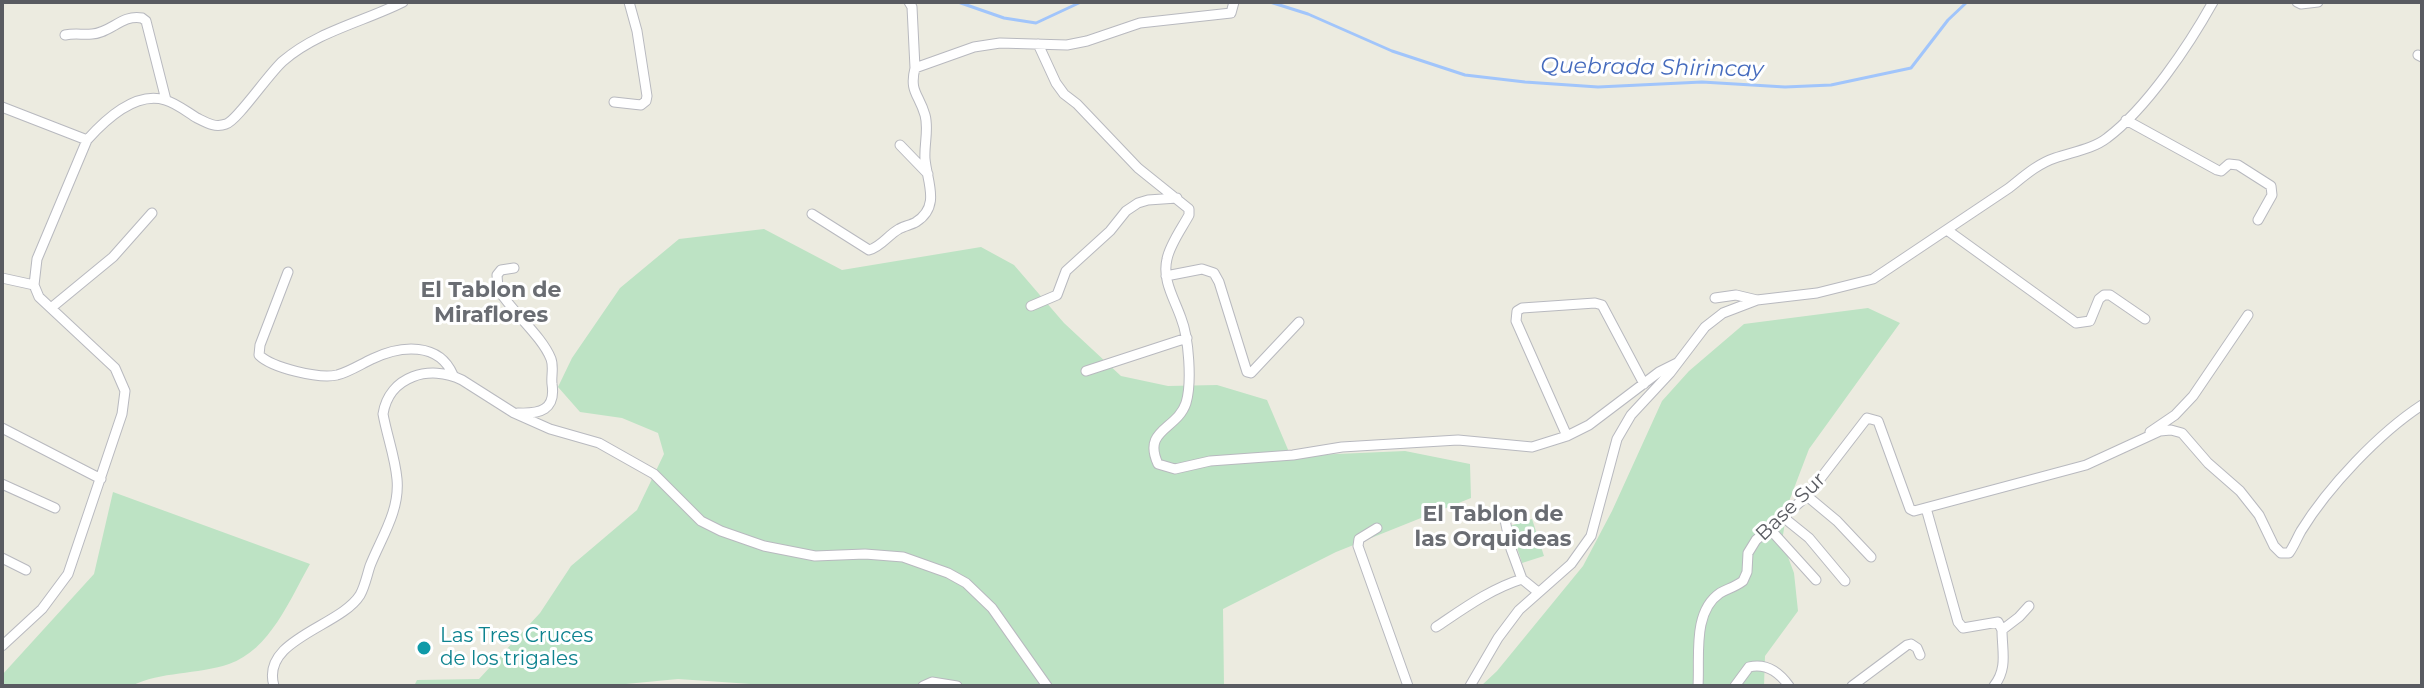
<!DOCTYPE html>
<style>
body{margin:0}
#map{position:relative;width:2424px;height:688px;overflow:hidden;background:#ecebe0;font-family:Montserrat,sans-serif}
canvas{display:block}
.frame{position:absolute;inset:0;border:4px solid #595b61;pointer-events:none}
</style>
<div id="map">
<canvas width="2424" height="688"></canvas>
<div class="frame"></div>
</div>
<script>
const g = document.querySelector('canvas').getContext('2d');
g.lineJoin = 'round';
function fill(path, color) { g.fillStyle = color; g.fill(path, 'evenodd'); }
function trace(path, color, width, dash) { g.strokeStyle = color; g.lineWidth = width; g.lineCap = dash ? 'butt' : 'round'; g.setLineDash(dash || []); g.stroke(path); }
function label(font, color, halo, rows, align = 'center') {
  g.font = font + ' Montserrat,sans-serif'; g.lineWidth = 6; g.setLineDash([]); g.textBaseline = 'middle'; g.strokeStyle = halo; g.fillStyle = color; for (const [text, x, y, turn = 0] of rows) {
    g.save(); g.translate(x, y); g.rotate((+turn || 0) * Math.PI / 180); g.textAlign = isNaN(turn) ? turn : align; if (halo) g.strokeText(text, 0, 0); g.fillText(text, 0, 0); g.restore();
  }
}
const green = new Path2D(`
 M 764,229 L 842,270 L 981,247 L 1014,265 L 1064,323 L 1121,376 L 1168,386 L 1217,385 L 1267,400 L 1289,452 L 1314,455 L 1405,451 L 1470,464 L 1471,498 L 1336,552 L 1223,609 L 1224,686 L 780,686 L 678,679 L 605,686 L 414,686 L 417,680 L 479,679 L 540,613 L 571,566 L 637,510 L 664,454 L 658,433 L 622,418 L 580,412 L 558,387 L 572,358 L 620,288 L 679,239 Z
 M 1868,308 L 1900,323 L 1809,449 L 1788,504 L 1782,541 L 1794,573 L 1798,611 L 1765,656 L 1764,686 L 1481,686 L 1497,671 L 1583,566 L 1612,511 L 1662,401 L 1689,371 L 1744,324 Z
 M 113,492 L 310,564 C 290,599 270,650 229,664 C 196,675 162,671 131,686 L 2,686 L 2,675 L 94,574 Z
 M 1532,519 L 1544,556 L 1522,563 L 1510,526 Z`);
const stream = new Path2D(`
 M 958,2 L 1004,18 L 1036,23 L 1081,2
 M 1270,2 L 1308,14 L 1392,51 L 1465,75 L 1525,82 L 1598,87 L 1702,82 L 1785,87 L 1831,85 L 1911,68 L 1948,20 L 1967,2`);
const minor = new Path2D(`
 M 909,2 L 912,7 L 915,68 L 974,47 L 1000,43 L 1067,45 L 1087,41 L 1140,23 L 1231,13 L 1234,2
 M 2297,2 L 2301,4 L 2318,2
 M 65,35 C 75,33 83,35 92,34 C 111,33 122,14 142,18 L 146,21 L 166,100
 M 1038,44 L 1056,83 L 1064,94 L 1077,104 L 1138,168 L 1189,209 L 1189,215 C 1182,228 1170,244 1167,259 C 1162,280 1174,298 1181,318 C 1189,338 1192,383 1186,403 C 1177,430 1142,429 1158,464 L 1175,469 L 1210,461 L 1293,455 L 1342,447 L 1458,440 L 1532,447 L 1567,436 L 1589,425 L 1659,372 L 1677,363
 M 2418,55 L 2422,57
 M 614,102 L 641,105 L 646,101 L 647,96 L 637,31 L 629,2
 M 2,107 L 87,140
 M 2126,120 L 2217,170 L 2221,171 L 2229,164 L 2238,165 L 2271,186 L 2272,195 L 2258,220
 M 900,145 L 928,174
 M 812,214 L 869,250 C 881,247 888,235 899,229 C 904,226 911,225 916,222 C 941,206 927,182 925,159 C 924,144 929,129 925,115 C 919,94 909,92 915,68
 M 1947,230 L 2076,323 L 2090,321 L 2099,299 L 2104,295 L 2110,295 L 2145,319
 M 514,268 L 501,270 L 497,275 L 498,289 C 512,312 542,336 551,359 C 554,367 551,376 552,384 C 556,410 540,414 518,413
 M 288,272 L 260,345 L 259,355 C 272,368 319,379 337,375 C 349,372 361,364 372,359 C 401,345 439,342 453,375
 M 1166,276 L 1202,269 L 1214,273 L 1219,282 L 1247,372 L 1251,373 L 1299,322
 M 2,278 L 34,285
 M 1715,298 L 1736,295 L 1757,300
 M 1031,306 L 1057,295 L 1066,271 L 1110,231 L 1126,211 L 1138,203 L 1148,200 L 1177,198
 M 51,308 L 113,257 L 152,213
 M 1086,371 L 1187,338
 M 2,428 L 101,479
 M 2150,432 L 2175,415 L 2193,396 L 2248,315
 M 1567,436 L 1516,321 L 1517,311 L 1522,308 L 1595,303 L 1602,305 L 1644,384
 M 2,484 L 55,508
 M 1807,496 L 1837,521 L 1871,557
 M 1926,508 L 1958,622 L 1963,628 L 1998,622 L 2002,630
 M 1504,515 L 1511,549 L 1522,579
 M 1783,517 L 1809,538 L 1845,581
 M 1768,527 L 1816,580
 M 1377,528 L 1359,539 L 1358,546 L 1408,686
 M 2,558 L 26,570
 M 1436,627 C 1463,609 1490,589 1522,579 L 1538,592
 M 2,646 L 42,609 L 68,574 L 122,414 L 125,391 L 115,368 L 39,297 L 34,285 L 37,259 L 87,140 C 105,120 135,91 165,100 C 176,103 187,112 197,118 C 207,123 215,128 226,124 C 237,121 269,73 283,61 C 318,31 363,22 403,2
 M 274,686 C 260,639 340,627 360,595 C 365,586 367,575 370,566 C 381,538 400,511 397,479 C 395,457 387,436 383,414 C 389,376 430,364 462,380 L 514,413 L 550,429 L 599,443 L 654,474 L 701,521 L 721,531 L 764,546 L 815,556 L 865,554 L 903,557 L 948,573 L 966,583 L 992,608 L 1047,686
 M 923,686 L 932,682 L 957,686
 M 1470,686 L 1498,638 L 1519,610 L 1571,564 L 1591,536 L 1617,439 L 1631,415 L 1670,373 L 1705,327 L 1723,313 L 1757,300 L 1817,293 L 1873,279 L 2009,188 C 2023,177 2037,164 2055,158 C 2072,152 2093,149 2107,138 C 2147,108 2189,45 2213,2
 M 1698,686 C 1700,657 1692,612 1720,593 C 1727,589 1735,587 1743,581 L 1747,572 L 1748,553 L 1756,540 L 1807,496 L 1867,418 L 1878,421 L 1910,509 L 1914,511 L 2086,465 L 2160,431 L 2171,430 L 2182,433 L 2208,463 L 2240,491 L 2259,515 L 2274,546 L 2281,553 L 2289,553 C 2294,546 2297,538 2301,531 C 2328,487 2379,433 2422,405
 M 1735,686 L 1749,667 C 1766,663 1779,672 1789,686
 M 1852,686 L 1907,645 L 1911,644 L 1917,648 L 1920,655
 M 1994,686 C 2008,668 2002,651 2002,630 L 2019,617 L 2029,606`);
const markers = [
 [424,648,8,"#0f9aa8"]
];
const streetNames = [
 ["Base Sur",1791,507,-44]
];
const cultureNames = [
 ["Las Tres Cruces",440,636],
 ["de los trigales",440,659]
];
const waterNames = [
 ["Quebrada Shirincay",1652,68,1]
];
const neighbourhoodNames = [
 ["El Tablon de",491,291],
 ["Miraflores",491,316],
 ["El Tablon de",1493,515],
 ["las Orquideas",1493,540]
];
fill(green, '#bde3c4');
trace(stream, '#a1c5fb', 3);
trace(minor, '#b8b9bf', 11);
trace(minor, '#fff', 9);
for (const [x, y, r, color] of markers) { const dot = new Path2D(); dot.arc(x, y, r, 0, 2 * Math.PI); g.fillStyle = color; g.fill(dot); trace(dot, '#fff', 3); }
label('20px', '#595b61', '#fff', streetNames);
label('20px', '#0d838f', '#fff', cultureNames, 'left');
label('italic 22px', '#456bbd', '#fff', waterNames);
label('bold 22px', '#6a6d73', '#fff', neighbourhoodNames);
</script>
